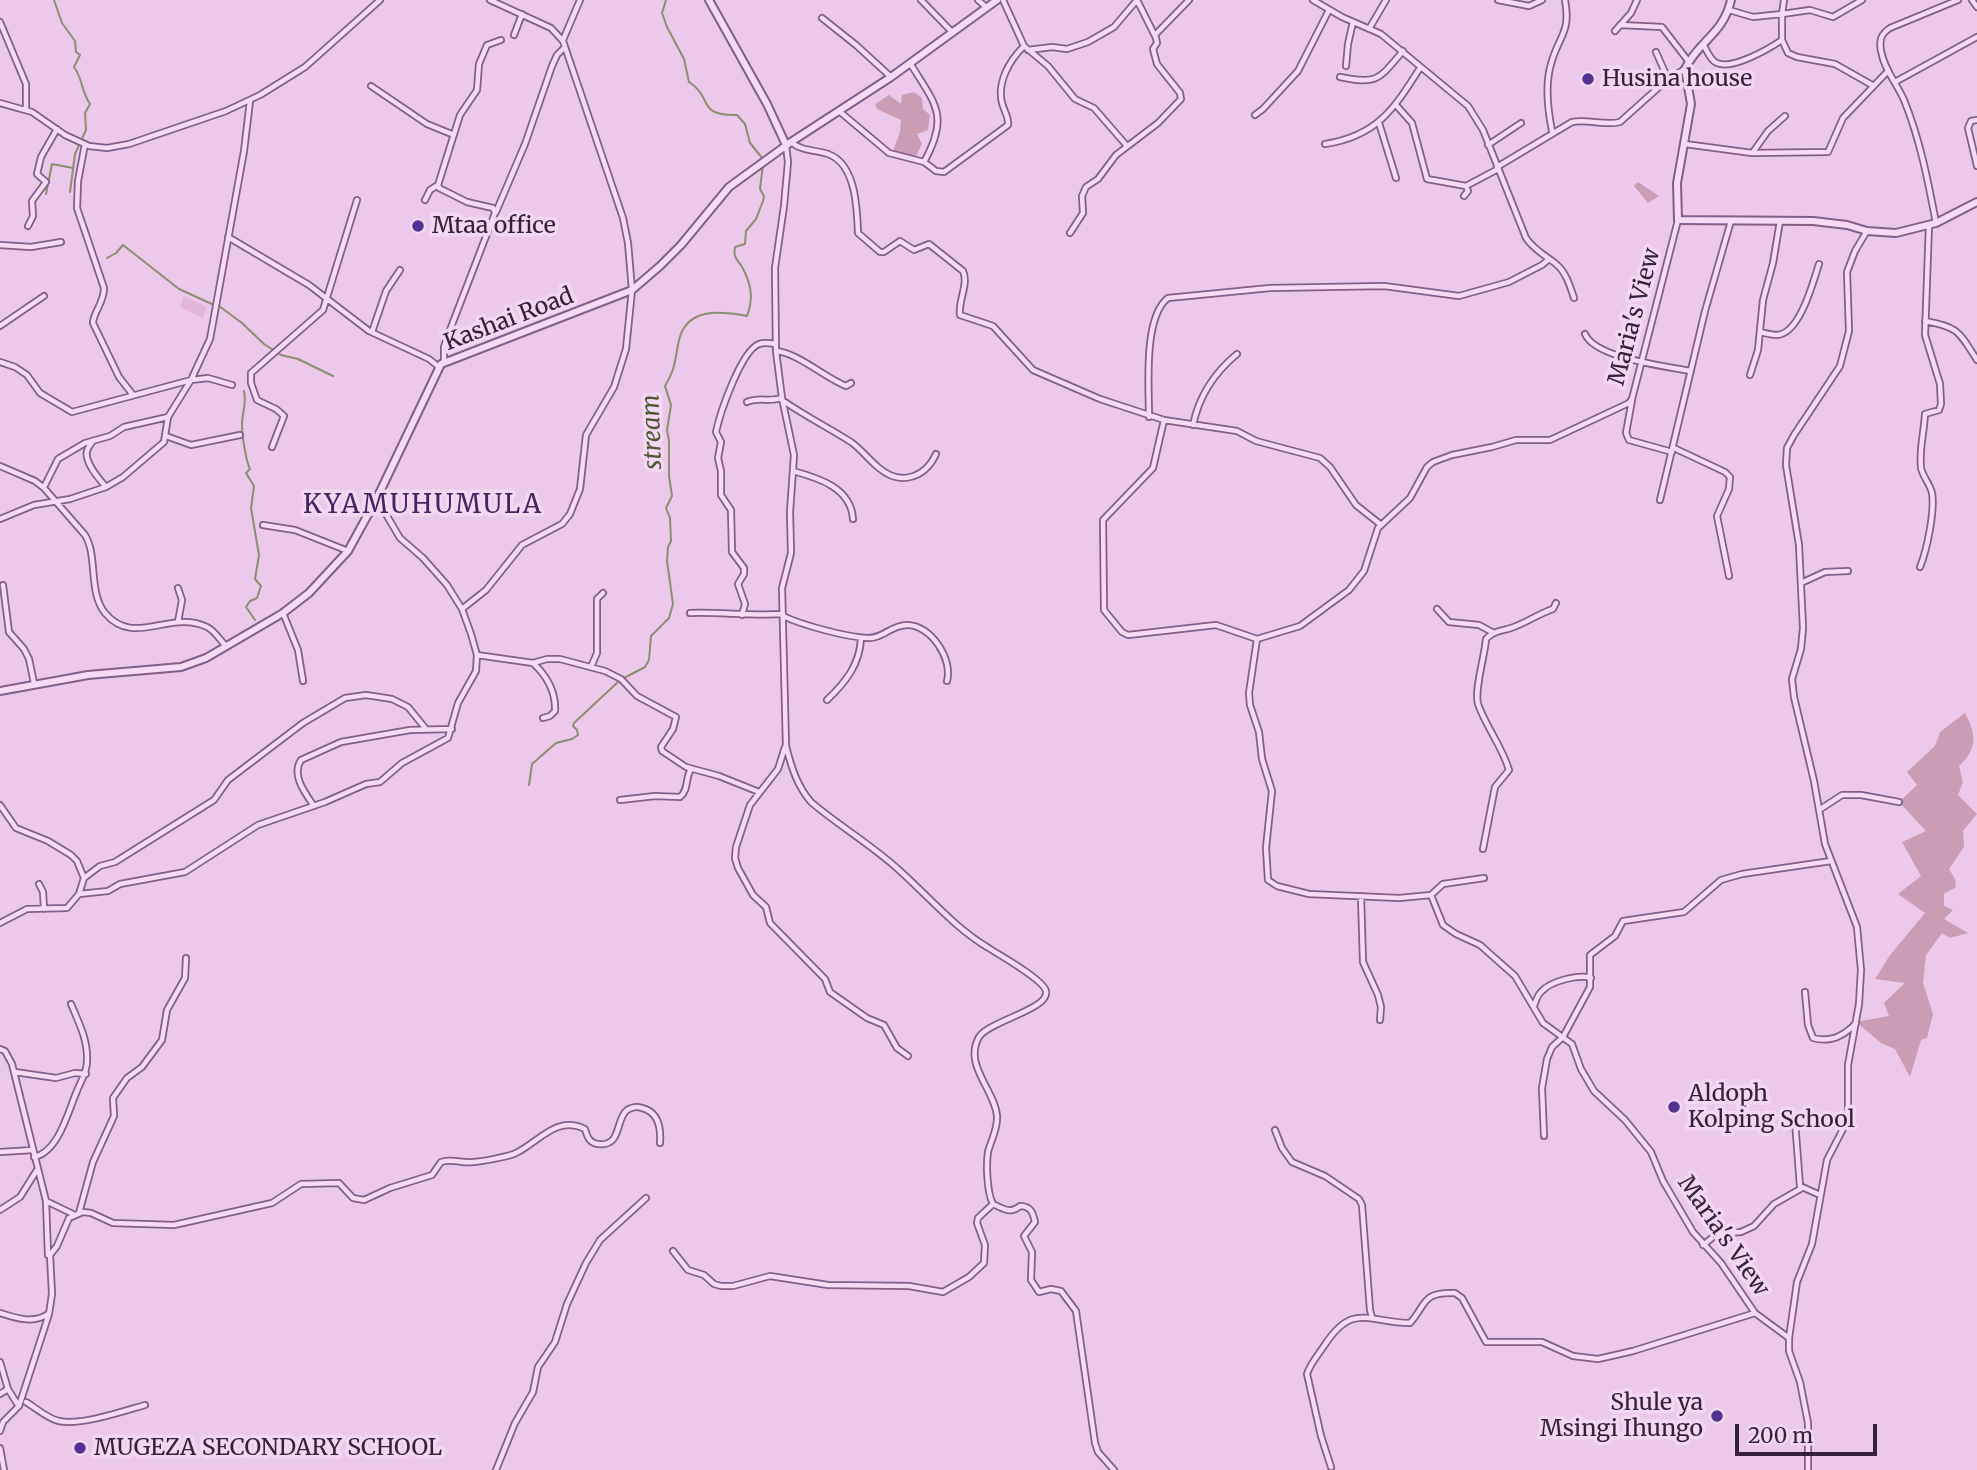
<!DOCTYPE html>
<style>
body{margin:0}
#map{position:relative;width:1977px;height:1470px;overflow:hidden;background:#ecc8ea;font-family:Merriweather,serif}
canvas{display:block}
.scale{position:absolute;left:1735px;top:1424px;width:142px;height:32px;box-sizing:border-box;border:4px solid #352138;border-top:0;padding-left:9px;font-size:21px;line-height:24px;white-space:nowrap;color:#352138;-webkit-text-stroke:5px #f4d7f2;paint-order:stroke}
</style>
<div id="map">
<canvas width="1977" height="1470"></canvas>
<div class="scale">200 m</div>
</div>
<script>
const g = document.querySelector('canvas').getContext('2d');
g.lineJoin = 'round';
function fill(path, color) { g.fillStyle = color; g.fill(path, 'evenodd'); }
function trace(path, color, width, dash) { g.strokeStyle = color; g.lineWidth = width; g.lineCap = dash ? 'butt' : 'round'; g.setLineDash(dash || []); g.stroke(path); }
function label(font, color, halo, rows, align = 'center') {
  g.font = font + ' Merriweather,serif'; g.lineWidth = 7; g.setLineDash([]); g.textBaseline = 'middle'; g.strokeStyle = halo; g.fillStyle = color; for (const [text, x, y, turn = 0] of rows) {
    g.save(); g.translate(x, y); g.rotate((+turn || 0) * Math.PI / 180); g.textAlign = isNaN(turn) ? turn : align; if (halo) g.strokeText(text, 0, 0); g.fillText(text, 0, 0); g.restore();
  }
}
const farmland = new Path2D(`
 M 184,296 L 207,307 L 203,318 L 180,307 Z`);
const green = new Path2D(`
 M 914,92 L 922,98 L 923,109 L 930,115 L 928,130 L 917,134 L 922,144 L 916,156 L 893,151 L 900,132 L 901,120 L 877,109 L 875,104 L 889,95 L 901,104 L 902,95 Z
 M 1638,182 L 1659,196 L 1648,203 L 1634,186 Z
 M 1965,713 C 1977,734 1977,750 1959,766 L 1963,782 L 1958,795 L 1977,814 L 1963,831 L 1964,847 L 1949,869 L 1955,879 L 1956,887 L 1944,894 L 1944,906 L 1953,910 L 1944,919 L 1968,933 L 1950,938 L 1942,933 L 1926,955 L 1923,983 L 1933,1014 L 1927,1038 L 1921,1040 L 1910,1077 L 1895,1049 L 1881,1043 L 1856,1022 L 1889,1016 L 1884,1003 L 1905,983 L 1875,979 L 1890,955 L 1925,913 L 1898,894 L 1921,876 L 1902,842 L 1926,831 L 1899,802 L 1917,785 L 1907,772 L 1935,746 L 1940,732 Z`);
const stream = new Path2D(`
 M 54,0 L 62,23 L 75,41 L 76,52 L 80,55 L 74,67 C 83,79 81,91 90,104 L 85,113 L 86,130 L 75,154 L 70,192
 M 666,0 L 662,13 L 667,27 L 684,59 L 689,82 C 714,98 696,116 737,115 L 745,124 L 750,143 L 763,159
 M 46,194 L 52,164 L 73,168
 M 107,258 L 116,253 L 123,245 L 179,289 L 214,305
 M 219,306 L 242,323 L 264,344 L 281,355 L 298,359 L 333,376
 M 244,391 C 247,405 242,412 242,425 C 242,436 246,461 250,469 L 246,473 L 254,486 L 251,508 L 259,555 L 255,579 L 261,586 L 257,598 L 250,601 L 246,607 L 255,620
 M 624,678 L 645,667 L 649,660 L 651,636 L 669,618 L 673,604 L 667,561 L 668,547 L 671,541 L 670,518 L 666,508 L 672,496 L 669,476 L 669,441 L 667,430 L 671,405 L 665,386 C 677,365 674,362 679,340 C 687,307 721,311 747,316 C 754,298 751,283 742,267 C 737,259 733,258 735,247 L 745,244 L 746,231 L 756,219 L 763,201 L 764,196 L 760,189 L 763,164
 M 529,785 L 532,764 L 556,743 L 572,739 L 578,735 L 577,730 L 573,726 L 574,723 L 619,681`);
const minor = new Path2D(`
 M 921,0 L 952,32
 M 978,0 L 986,7
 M 1003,0 L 1024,46 L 1048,66 L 1075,99 L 1094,108 L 1127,146
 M 1313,0 L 1342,17 L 1381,34 L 1468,106 L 1483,130 L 1526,238 C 1534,250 1545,255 1556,264 C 1566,272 1570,286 1574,298
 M 1498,0 L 1529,6 L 1542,0
 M 1862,0 L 1833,17 L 1810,10 L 1782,14 L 1782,40 L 1788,53 L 1797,57 L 1835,64 L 1872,85
 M 1972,0 L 1977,7
 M 1729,10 L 1753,17 L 1782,14 L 1784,0
 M 822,18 L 856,45 L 891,77
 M 0,22 L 26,84 L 26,109
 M 1620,25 L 1662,27 L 1689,62
 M 1369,29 L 1386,0
 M 1615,31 L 1631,13 L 1637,0
 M 514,35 L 522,14
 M 1155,35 L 1189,0
 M 563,40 L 580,0
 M 1703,44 C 1706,49 1710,59 1715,62 C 1730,72 1770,48 1782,40
 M 1028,50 L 1052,47 L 1067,49 L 1088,42 L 1114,27 L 1137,0
 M 1656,52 L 1668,79
 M 910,63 C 935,104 950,115 924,162
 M 1346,66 L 1348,44 L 1353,22
 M 1340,77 C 1378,85 1379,79 1403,51
 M 1895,82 L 1977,37
 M 371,86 L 427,124 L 454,135
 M 0,103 L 32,112 L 65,135 L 89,146 L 107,148 L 129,144 L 226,111 L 260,95 L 305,67 L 380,0
 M 1396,105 L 1412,123 L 1427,179 L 1466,186 L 1468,191 L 1464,196
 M 839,111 L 889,153 L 924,162 L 936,171 L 944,172 L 1008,125 C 1009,117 1004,111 1002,103 C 997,82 1009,61 1024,46
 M 1255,115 L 1263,109 L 1298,71 L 1329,10
 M 1977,120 L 1971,121 L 1968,128 L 1977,166
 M 1379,123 L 1396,178
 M 1552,131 C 1548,111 1545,84 1551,64 C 1559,35 1571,33 1565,0
 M 791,142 C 801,151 816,150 828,154 C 856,164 857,208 858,233 L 880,252 L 884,252 L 900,241 L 914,250 L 929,244 L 963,271 C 969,284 958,300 960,315 L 993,326 L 1033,370 L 1100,399 L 1164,420 L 1237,431 L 1256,441 L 1320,458 L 1330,467 L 1356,505 L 1380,524
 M 85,144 L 78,181 L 77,208 L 104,288 C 104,303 93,313 93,323 L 119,377 L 133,395
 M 1325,144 C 1377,136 1394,109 1420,68
 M 1685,144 L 1752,153 L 1828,152 L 1843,118 L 1888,71
 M 1488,145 L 1521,123
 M 786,146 L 788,162 L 784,206 L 775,268 L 776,351 L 782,398 L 794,455 L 790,512 L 791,553 L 782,588 L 786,746 C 791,766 797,786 811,802 C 839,826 872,845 899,870 C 928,896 954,927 987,947 C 999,955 1043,979 1046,991 C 1050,1009 989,1021 979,1037 C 963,1065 995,1090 997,1116 C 998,1129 991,1140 988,1152 C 986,1165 987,1193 993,1204 C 1003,1209 1011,1214 1020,1206 C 1031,1206 1033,1213 1035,1222 L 1024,1236 L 1032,1252 L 1031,1280 L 1039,1292 L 1051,1289 L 1061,1291 L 1076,1311 L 1095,1443 L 1098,1452 L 1114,1470
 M 1753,152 L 1768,131 L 1785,116
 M 1497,167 L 1572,122 C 1588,119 1606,126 1620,122 L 1668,79 L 1685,69
 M 1466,186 L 1498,169
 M 425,200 L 430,190 L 438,185
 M 496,212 L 525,144 L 552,66 L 557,55 L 565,47
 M 1678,220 L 1632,399 L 1629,403 L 1550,440 L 1516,440 L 1492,447 L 1452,455 L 1433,462 L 1427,467 L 1410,498 L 1378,528 L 1364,571 L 1349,590 L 1300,626 L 1257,639 L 1249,693 L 1250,705 L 1259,732 L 1262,759 L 1272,791 L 1266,848 L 1268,880 L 1277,886 L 1309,894 L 1399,898 L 1431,895 L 1443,925 L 1456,934 L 1480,945 L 1515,976 L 1543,1023 L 1572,1044 L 1581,1069 L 1594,1091 L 1625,1120 L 1651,1152 L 1663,1181 L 1693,1232 L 1721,1263 L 1755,1313 L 1789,1338
 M 1936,223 C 1928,181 1920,139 1904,100 C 1897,84 1884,69 1881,51 C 1879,40 1881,34 1890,28 L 1958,0
 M 28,226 L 33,216 L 32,201 L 46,182 L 37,174 L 41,157 L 57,129
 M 1070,233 L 1083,213 L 1082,196 L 1086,187 L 1098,179 L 1116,155 L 1158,123 L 1181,99 L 1180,93 L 1157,64 L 1153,49 L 1157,43 L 1156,38 L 1137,0
 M 228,237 L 309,285 L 369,331 L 429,359 L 439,367
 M 0,245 L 31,247 L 61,242
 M 1925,321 C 1959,327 1959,332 1977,360
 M 0,326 L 44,296
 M 372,332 L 386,291 L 400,270
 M 1760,332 C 1765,333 1772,335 1777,335 C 1800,334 1813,282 1819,264
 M 1585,334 C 1595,358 1665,366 1690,371
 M 776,351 C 798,353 824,377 846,386 L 851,383
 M 444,361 L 444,347 L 448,335 L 495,213 L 493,208 L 467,202 L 439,188 L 438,185 L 460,115 L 477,90 L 479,64 L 487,45 L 501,40
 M 0,362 L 15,367 L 27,375 L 40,393 L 72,412 L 191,380 L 208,378 L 232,385
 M 1750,375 L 1758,350 L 1763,300 L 1773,263 L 1780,221
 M 1632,400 L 1626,433 L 1629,440 L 1672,452
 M 747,402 C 758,397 770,402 782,398
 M 785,402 C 807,417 829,428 851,442 C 861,449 869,460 879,468 C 900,486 925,478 936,454
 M 1149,417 C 1149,388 1143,317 1168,298 L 1270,288 L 1384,286 L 1459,296 L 1509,282 L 1542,265 L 1549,259
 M 1164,420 L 1153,468 L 1103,520 L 1104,610 L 1122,632 L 1128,635 L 1216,625 L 1257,639
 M 1193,425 C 1199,396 1214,373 1237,354
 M 166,436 L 191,445 L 240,435
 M 93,441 C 91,444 88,447 87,451 C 84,462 99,479 106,487
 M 272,447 L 284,416 L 276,409 L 257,400 L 251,383 L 251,373 L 323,310 L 357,200
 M 1674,448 L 1725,472 L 1730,477 L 1729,489 L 1717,516 L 1729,576
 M 0,466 L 35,481 L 44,488 L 85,535 C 98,556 88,592 105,613 C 134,648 170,609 207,627 C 214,630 220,640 226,646
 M 793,471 C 819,478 851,488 853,519
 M 44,487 L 58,459 L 85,443 L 110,436 L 124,427 L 168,417
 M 1660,500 L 1705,311 L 1731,221
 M 0,519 L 34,505 L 70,499 L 106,487 L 123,477 L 164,442 L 168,417 L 191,380 L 210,339 L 244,151 L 250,101
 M 263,525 L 295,530 L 348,551
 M 1920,567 C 1927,550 1935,511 1932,493 C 1930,484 1923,477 1921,468 C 1919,449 1924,433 1925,414 L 1939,410 L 1941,404 L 1940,384 L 1925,335 L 1929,225
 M 1801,583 L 1825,572 L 1848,571
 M 3,585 L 9,632 L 24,649 L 29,659 L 34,683
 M 462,609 L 486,590 L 522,545 L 562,524 L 570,514 L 580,489 L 586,435 L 614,387 L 626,349 L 632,290 L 628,243 L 623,218 L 563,41 L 551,28 L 490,0
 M 1437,609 L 1449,622 L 1479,625 L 1492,632
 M 283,613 L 298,650 L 303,681
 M 690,613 C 721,612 751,616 783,614
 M 742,615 L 745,604 L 738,584 L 744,574 L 744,568 L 732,552 L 731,510 L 721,495 L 721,471 L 718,458 L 721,442 L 716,432 C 720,413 741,351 759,344 C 764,342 770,343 775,344
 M 783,616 C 802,625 846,637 867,638 C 883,639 891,625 907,625 C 931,625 953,659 947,681
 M 178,622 L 182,600 L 178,588
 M 477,655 L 533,663 L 547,659 L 560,659 L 605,671 L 621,679 L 637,696 L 676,717 L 673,729 L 661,747 L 662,751 L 686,767 L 719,776 L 759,792
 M 533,663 C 547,676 556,691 555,711 L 550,716 L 543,718
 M 591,667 L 597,653 L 597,599 L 603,593
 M 827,700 C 846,682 860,664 861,638
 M 785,747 L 778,769 L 750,805 L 736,847 L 735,858 L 738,868 L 753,895 L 766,907 L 770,923 L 825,979 L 830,992 L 867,1018 L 884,1025 L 897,1048 L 908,1056
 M 620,800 L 655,796 L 680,797 C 689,790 685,778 691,769
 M 0,805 L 16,828 L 48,841 L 71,855 L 77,861 L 84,878 L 79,894
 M 314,806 C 305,793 291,775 301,760 L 341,742 L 410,730 L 452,729
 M 1819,810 L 1842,795 L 1861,795 L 1899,802
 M 1483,849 L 1495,787 L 1509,770 C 1502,746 1486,727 1478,704 C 1474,690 1485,655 1486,639 C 1493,631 1502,631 1511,628 C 1526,623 1538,614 1553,609 L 1556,603
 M 84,878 L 100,866 L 115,862 L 214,800 L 228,780 L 303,723 L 345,698 L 366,695 L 392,699 L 408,707 L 426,729
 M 39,884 L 43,892 L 44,909
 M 1431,895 L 1443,884 L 1484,878
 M 1361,896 L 1363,962 L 1378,995 L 1381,1007 L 1380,1020
 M 0,923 L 27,909 L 67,908 L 79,894 L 108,891 L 120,884 L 185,872 L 258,825 L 325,802 L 366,784 L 380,782 L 402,763 L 448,738 L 458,703 L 476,671 L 477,655 L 471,634 L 462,609 L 447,585 L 423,558 L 400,538 L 377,499
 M 1805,992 L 1808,1025 L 1813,1038 C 1830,1043 1844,1036 1856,1023
 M 1534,1006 C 1536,1001 1537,995 1542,991 C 1551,981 1579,974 1591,978
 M 0,1049 L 5,1051 L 12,1064 L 46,1201 L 48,1255
 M 15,1072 L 56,1078 L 75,1073 L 86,1074
 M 1795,1121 L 1800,1186 L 1820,1195
 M 1275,1130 L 1282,1148 L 1292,1162 L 1325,1176 L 1359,1199 L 1362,1205 L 1370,1310 L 1372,1317
 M 1544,1136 L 1542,1088 L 1547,1059 L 1552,1047 L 1563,1037 L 1590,987 L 1590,955 L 1615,936 L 1623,921 L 1684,912 L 1721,880 L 1742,874 L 1831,861
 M 0,1152 L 33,1150
 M 34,1157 C 59,1152 68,1111 77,1091 C 81,1080 87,1073 87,1061 C 88,1040 79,1023 71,1004
 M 46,1201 L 75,1215
 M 0,1210 L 20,1197 L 37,1170
 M 79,1213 L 93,1162 L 114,1116 L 113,1098 L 127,1078 L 142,1067 L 162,1040 L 167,1010 L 185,978 L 186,958
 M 1703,1245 L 1717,1234 L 1741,1232 L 1754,1226 L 1774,1204 L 1802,1188
 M 673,1251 L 688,1270 L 704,1275 L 714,1284 L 721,1286 L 733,1286 L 770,1276 L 828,1285 L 909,1286 L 943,1292 L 969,1277 L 984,1263 L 985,1245 L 977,1223 L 978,1218 L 993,1204
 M 0,1313 C 15,1318 34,1324 48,1314
 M 0,1362 L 8,1389 L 18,1405
 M 0,1394 L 8,1389
 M 26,1402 C 36,1408 48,1419 59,1421 C 80,1426 124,1411 145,1405
 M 0,1431 L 3,1422 L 19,1406 L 49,1314 L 52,1294 L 50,1255 L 57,1246 L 69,1218 L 83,1212 L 91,1213 L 113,1223 L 174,1225 L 272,1203 L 301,1184 L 339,1183 L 353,1198 L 364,1200 L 390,1188 L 432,1175 L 441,1162 C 455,1158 461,1164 473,1162 C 480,1162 511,1156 516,1153 C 539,1142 556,1115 585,1129 C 587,1136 589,1143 598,1144 C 622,1147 615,1120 627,1110 C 632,1107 637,1106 642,1108 C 659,1112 661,1129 660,1143
 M 0,1448 L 4,1470
 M 1331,1467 L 1321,1436 L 1307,1374 C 1310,1364 1318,1355 1324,1346 C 1353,1301 1369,1323 1410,1323 C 1427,1304 1421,1292 1455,1293 L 1462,1298 L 1486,1342 L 1542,1342 L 1573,1356 L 1598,1359 L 1633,1351 L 1755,1313
 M 496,1470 L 515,1423 L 533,1392 L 538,1367 L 555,1342 L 567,1304 L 586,1263 L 600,1240 L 646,1198
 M 1808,1470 L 1808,1423 L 1800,1382 L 1789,1351 L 1789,1338 L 1797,1282 L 1812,1244 L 1827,1160 L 1843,1129 L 1848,1114 L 1848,1065 L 1859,1004 L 1861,970 L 1857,927 L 1825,844 L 1814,781 L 1794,697 L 1792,679 L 1801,649 L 1803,628 L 1799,545 L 1786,465 L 1787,448 L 1794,435 L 1840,366 L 1849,331 L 1847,272 L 1855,251 L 1867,231`);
const tertiary = new Path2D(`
 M 709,0 L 767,104 L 786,145
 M 1731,0 C 1723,35 1699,40 1685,69 L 1691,104 L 1677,183 L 1678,220 L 1813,221 L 1847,225 L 1867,231 L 1896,233 L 1936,223 L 1977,202
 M 0,691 L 88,675 L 181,667 L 206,658 L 283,613 L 309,593 L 348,551 L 377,498 L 441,364 L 632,290 L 660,266 L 681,245 L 729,187 L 791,142 L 891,77 L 997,0`);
const markers = [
 [1588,79,7,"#533292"],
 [418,226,7,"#533292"],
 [1674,1107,7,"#533292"],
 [1717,1416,7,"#533292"],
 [80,1448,7,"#533292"]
];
const poiNames = [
 ["Husina house",1602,79],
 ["Mtaa office",432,226],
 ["Aldoph",1688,1094],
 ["Kolping School",1688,1120],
 ["Shule ya",1703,1403,"right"],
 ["Msingi Ihungo",1703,1429,"right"],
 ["MUGEZA SECONDARY SCHOOL",94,1448]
];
const streetNames = [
 ["Maria's View",1635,317,-75],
 ["Kashai Road",509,320,-21],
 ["Maria's View",1723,1236,55]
];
const waterNames = [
 ["stream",653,432,-92]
];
const quarterNames = [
 ["KYAMUHUMULA",423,506]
];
fill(farmland, '#e1b6d9');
fill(green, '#ca9db4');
trace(stream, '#8b8f70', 2);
trace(minor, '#835e87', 8);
trace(tertiary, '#835e87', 10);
trace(minor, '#f7dbf5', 4.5);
trace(tertiary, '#f7dbf5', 6);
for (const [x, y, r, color] of markers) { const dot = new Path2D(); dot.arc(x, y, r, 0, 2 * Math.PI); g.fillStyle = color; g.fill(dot); trace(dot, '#f4d7f2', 2.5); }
label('23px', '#352138', '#f4d7f2', poiNames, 'left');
label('23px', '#352138', '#f4d7f2', streetNames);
label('italic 24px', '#4c5731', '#f4d7f2', waterNames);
g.letterSpacing = '2px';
label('26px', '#472362', '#f4d7f2', quarterNames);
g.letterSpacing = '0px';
</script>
